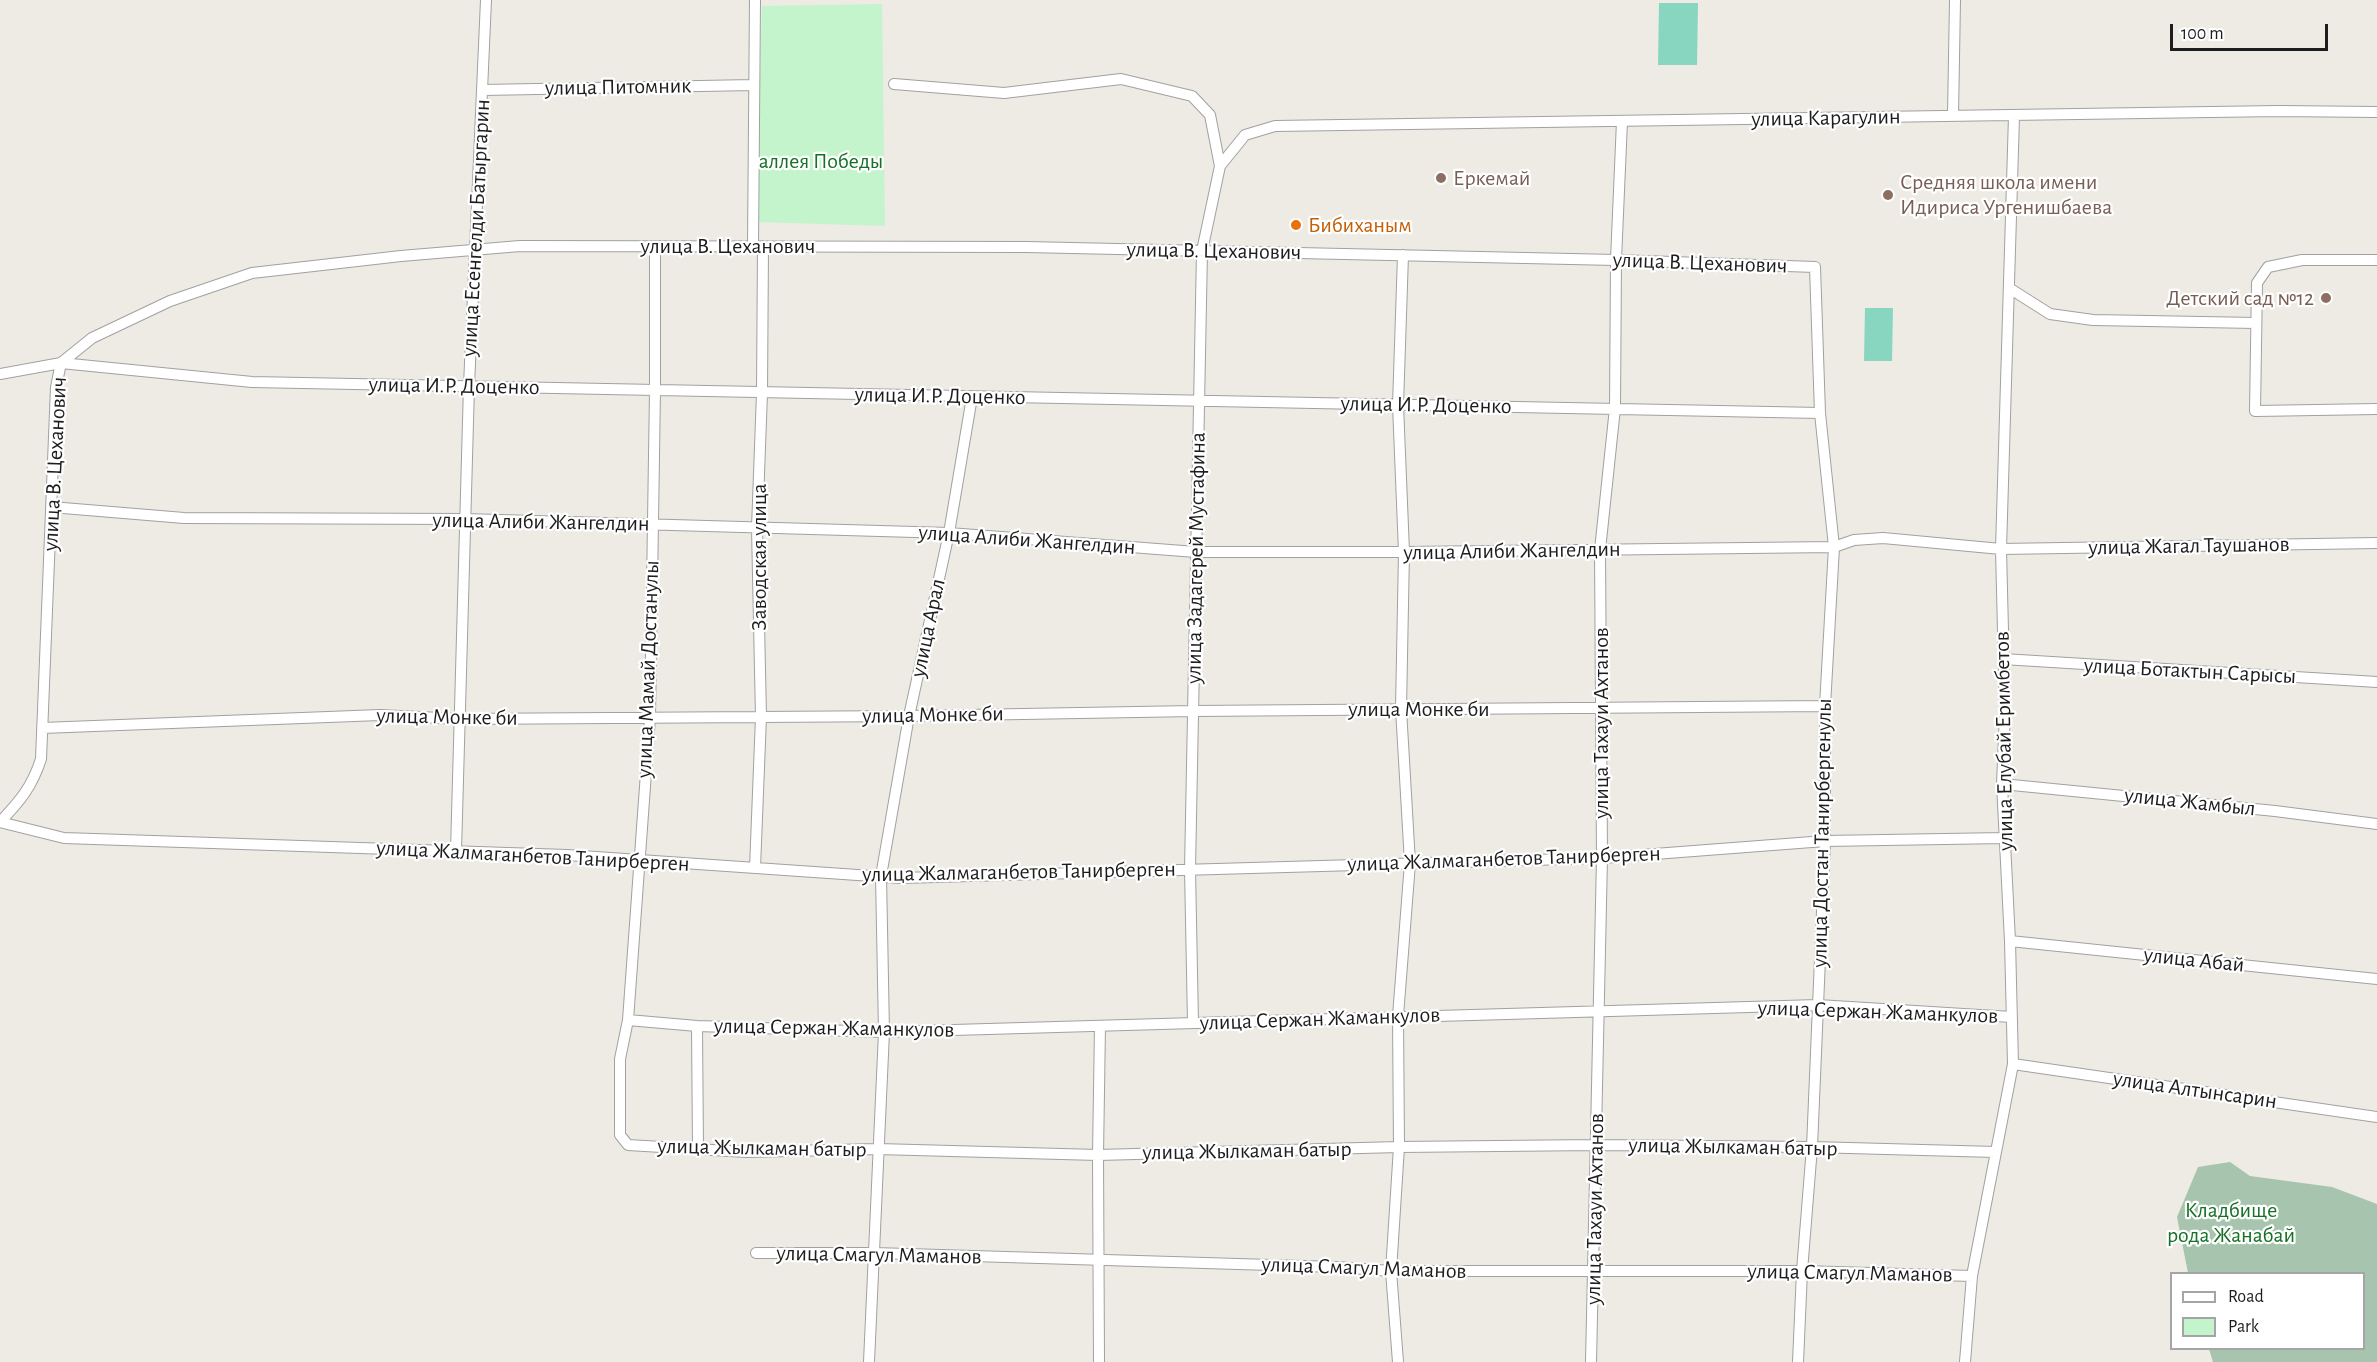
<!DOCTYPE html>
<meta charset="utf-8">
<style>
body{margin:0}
#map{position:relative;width:2377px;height:1362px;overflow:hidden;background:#edebe4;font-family:"Alegreya Sans",sans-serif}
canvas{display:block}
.legend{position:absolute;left:2170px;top:1272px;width:195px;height:78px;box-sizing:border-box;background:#fff;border:2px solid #a5a5a5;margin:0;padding:8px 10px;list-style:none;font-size:18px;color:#1d1d1d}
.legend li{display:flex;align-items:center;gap:12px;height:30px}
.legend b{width:30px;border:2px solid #a5a5a5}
.scale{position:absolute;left:2170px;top:24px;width:158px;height:27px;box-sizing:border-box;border:3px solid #1d1d1d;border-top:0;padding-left:8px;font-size:18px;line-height:21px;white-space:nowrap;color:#1d1d1d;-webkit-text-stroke:4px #fff;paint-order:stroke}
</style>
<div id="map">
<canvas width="2377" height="1362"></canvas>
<ul class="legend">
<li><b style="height:8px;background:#fff"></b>Road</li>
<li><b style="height:16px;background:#c4f4cc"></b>Park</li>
</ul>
<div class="scale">100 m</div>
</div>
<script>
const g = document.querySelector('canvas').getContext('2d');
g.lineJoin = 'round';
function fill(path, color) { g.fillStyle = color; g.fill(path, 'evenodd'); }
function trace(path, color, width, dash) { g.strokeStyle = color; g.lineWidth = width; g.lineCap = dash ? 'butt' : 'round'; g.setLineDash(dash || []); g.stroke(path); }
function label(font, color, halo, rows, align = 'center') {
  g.font = font + ' "Alegreya Sans",sans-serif'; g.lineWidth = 4.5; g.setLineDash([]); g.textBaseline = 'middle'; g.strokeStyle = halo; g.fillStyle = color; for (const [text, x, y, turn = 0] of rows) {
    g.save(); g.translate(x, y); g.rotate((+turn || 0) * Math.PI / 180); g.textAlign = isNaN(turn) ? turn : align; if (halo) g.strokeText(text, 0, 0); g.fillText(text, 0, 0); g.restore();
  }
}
const cemetery = new Path2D(`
 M 2230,1162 L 2250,1176 L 2332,1187 L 2377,1204 L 2377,1362 L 2213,1362 L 2209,1349 L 2364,1348 L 2364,1274 L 2188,1273 L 2177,1217 L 2198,1167 Z`);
const park = new Path2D(`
 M 882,4 L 885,226 L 756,222 L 762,6 Z`);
const pitch = new Path2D(`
 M 1659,3 L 1698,3 L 1697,65 L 1658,65 Z
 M 1865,308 L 1893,308 L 1892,361 L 1864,361 Z`);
const street = new Path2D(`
 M 894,84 L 1004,93 L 1121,79 L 1192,96 L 1210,115 L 1220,166
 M 482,90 L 754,85
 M 1953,116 L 1955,0
 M 655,246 L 655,390 L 650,718 L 628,1020 L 620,1059 L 620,1135 L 628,1145 L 746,1152 L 878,1149 L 1098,1155 L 1399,1147 L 1596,1145 L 1812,1147 L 1996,1152
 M 753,246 L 755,0
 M 2377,260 L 2302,260 L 2268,267 L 2257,283 L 2255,411 L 2377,409
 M 2009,288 L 2050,314 L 2093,320 L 2256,323
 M 0,374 L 61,363 L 252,382 L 1820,413
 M 51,507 L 184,518 L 465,519 L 949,533 L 1196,552 L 1404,552 L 1834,547 L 1854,540 L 1883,538 L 2001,549 L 2377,543
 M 2003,659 L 2377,682
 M 42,728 L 380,715 L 460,719 L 909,716 L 1193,711 L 1825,706
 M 2002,784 L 2275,811 L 2377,824
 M 0,822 C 20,801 32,787 41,759 L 56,387 L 61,363 L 92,338 L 170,301 L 252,273 L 401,256 L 520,246 L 1026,247 L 1616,260 L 1815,267 L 1820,413 L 1834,547 L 1825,706 L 1825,841 L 1812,1147 L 1802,1271 L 1798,1362
 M 0,822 L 64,838 L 567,855 L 901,878 L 1602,858 L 1825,841 L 2004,838
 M 456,851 L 469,386 L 486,0
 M 755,868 L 761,717 L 757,528 L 762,393 L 763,246
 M 2010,941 L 2377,979
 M 628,1020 L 697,1026 L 884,1032 L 1818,1005 L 2012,1017
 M 1193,1023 L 1190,869 L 1202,251 L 1220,166 L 1245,135 L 1275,126 L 2278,111 L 2377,112
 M 697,1026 L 698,1149
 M 2013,1064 L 2377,1117
 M 756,1253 L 874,1253 L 1337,1267 L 1391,1271 L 1802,1271 L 1972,1276
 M 869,1362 L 884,1032 L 881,876 L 909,716 L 949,533 L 972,397
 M 1099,1362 L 1098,1155 L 1100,1026
 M 1398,1362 L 1391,1271 L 1399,1147 L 1398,1016 L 1410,863 L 1401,709 L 1404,552 L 1398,405 L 1403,255
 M 1591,1362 L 1602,858 L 1600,550 L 1615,408 L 1616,260 L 1622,121
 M 1965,1362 L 1972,1276 L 2013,1064 L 2010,941 L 2002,784 L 2005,713 L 2001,549 L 2014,116`);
const markers = [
 [1441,178,6,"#8d6e63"],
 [1888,195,6,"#8d6e63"],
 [1296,225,6,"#e8710a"],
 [2326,298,6,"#8d6e63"]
];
const streetNames = [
 ["улица Питомник",618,87,-1],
 ["улица Карагулин",1826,118,-1],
 ["улица Есенгелди Батыргарин",476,228,-87],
 ["улица В. Цеханович",728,246],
 ["улица В. Цеханович",1214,251,1],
 ["улица В. Цеханович",1700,263,2],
 ["улица И.Р. Доценко",454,386,1],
 ["улица И.Р. Доценко",940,396,1],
 ["улица И.Р. Доценко",1426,405,1],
 ["улица В. Цеханович",55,464,-87],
 ["улица Алиби Жангелдин",541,522,1],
 ["улица Алиби Жангелдин",1027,540,4],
 ["улица Жагал Таушанов",2189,546,-1],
 ["улица Алиби Жангелдин",1512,551,-1],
 ["Заводская улица",759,557,-90],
 ["улица Задагерей Мустафина",1196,558,-89],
 ["улица Арал",928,628,-78],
 ["улица Мамай Достанулы",648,669,-88],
 ["улица Ботактын Сарысы",2190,671,3],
 ["улица Монке би",1419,709],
 ["улица Монке би",933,715,-1],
 ["улица Монке би",447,717,1],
 ["улица Тахауи Ахтанов",1601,723,-90],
 ["улица Елубай Еримбетов",2004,741,-91],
 ["улица Жамбыл",2190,802,6],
 ["улица Достан Танирбергенулы",1822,833,-89],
 ["улица Жалмаганбетов Танирберген",533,856,3],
 ["улица Жалмаганбетов Танирберген",1504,859,-2],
 ["улица Жалмаганбетов Танирберген",1019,872,-1],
 ["улица Абай",2194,960,6],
 ["улица Сержан Жаманкулов",1878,1012,2],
 ["улица Сержан Жаманкулов",1320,1019,-2],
 ["улица Сержан Жаманкулов",834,1028,1],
 ["улица Алтынсарин",2195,1090,8],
 ["улица Жылкаман батыр",1733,1147,1],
 ["улица Жылкаман батыр",762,1148,1],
 ["улица Жылкаман батыр",1247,1151,-1],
 ["улица Тахауи Ахтанов",1595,1209,-89],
 ["улица Смагул Маманов",879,1255,1],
 ["улица Смагул Маманов",1364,1268,2],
 ["улица Смагул Маманов",1850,1273,1]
];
const parkNames = [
 ["аллея Победы",821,161],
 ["Кладбище",2231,1210],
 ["рода Жанабай",2231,1235]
];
const educationNames = [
 ["Еркемай",1453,178],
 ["Средняя школа имени",1900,182],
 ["Идириса Ургенишбаева",1900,207],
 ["Детский сад №12",2314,298,"right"]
];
const foodNames = [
 ["Бибиханым",1308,225]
];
fill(cemetery, '#a7c4ae');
fill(park, '#c4f4cc');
fill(pitch, '#88d6bf');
trace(street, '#a1a1a1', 12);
trace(street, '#fff', 10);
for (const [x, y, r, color] of markers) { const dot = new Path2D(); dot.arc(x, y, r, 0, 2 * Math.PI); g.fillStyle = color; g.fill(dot); trace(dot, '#fff', 2); }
label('22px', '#1d1d1d', '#fff', streetNames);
label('22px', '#157125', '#fff', parkNames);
label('22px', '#785e54', '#fff', educationNames, 'left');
label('22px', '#c56008', '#fff', foodNames, 'left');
</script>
